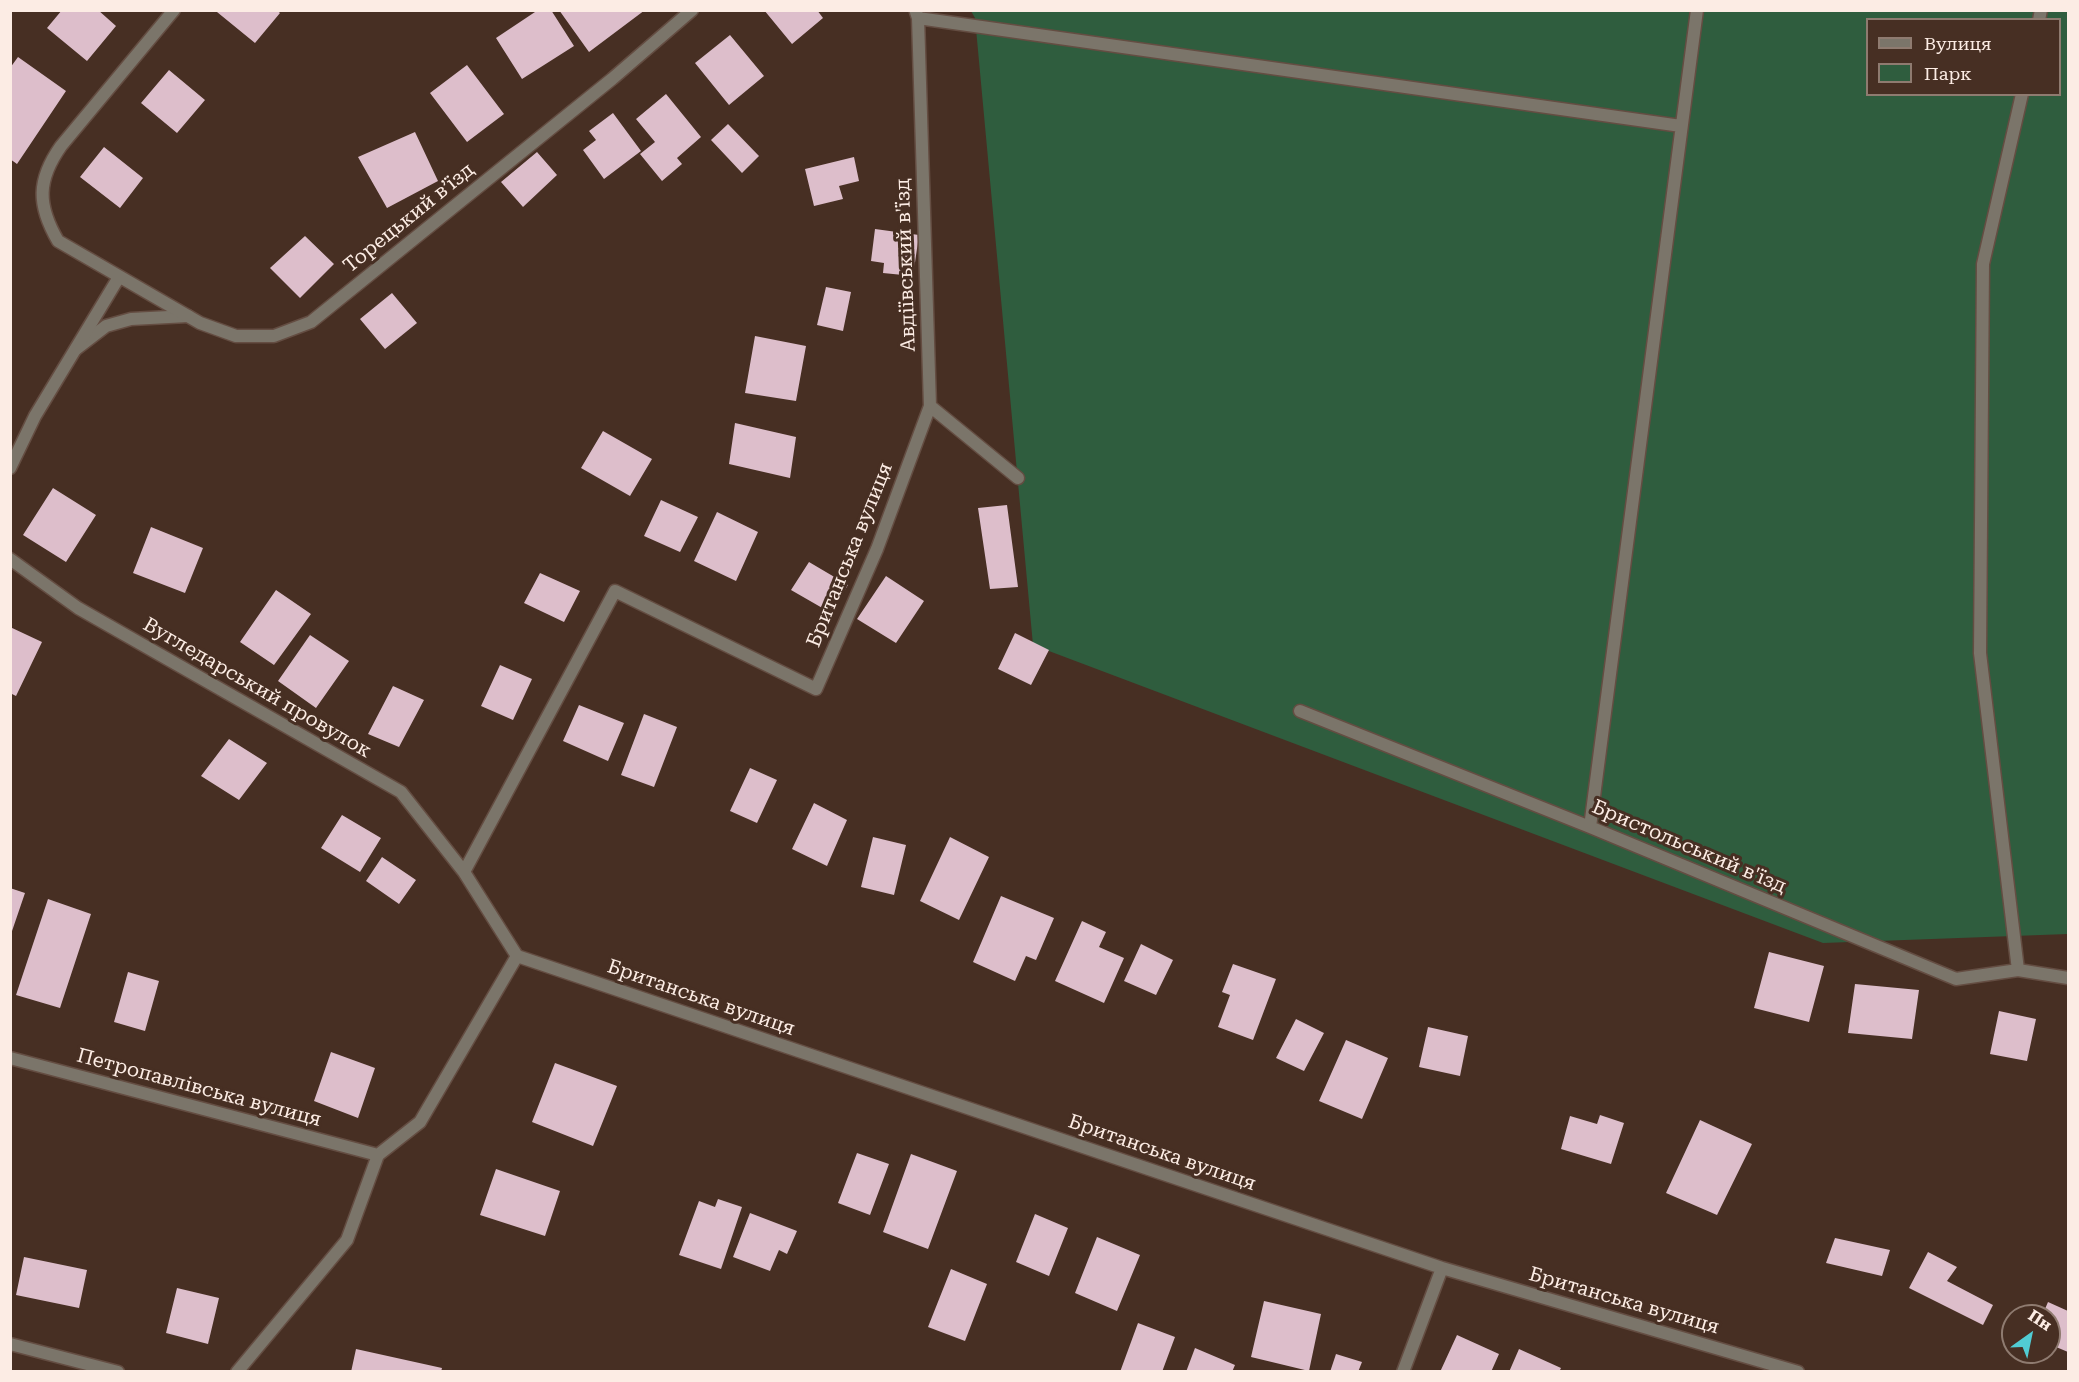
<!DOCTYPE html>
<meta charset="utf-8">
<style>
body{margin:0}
#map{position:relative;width:2079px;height:1382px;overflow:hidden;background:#472f23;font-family:"Roboto Serif",serif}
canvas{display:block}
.frame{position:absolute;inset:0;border:12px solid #fcece4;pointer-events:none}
.legend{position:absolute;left:1866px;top:18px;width:195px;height:78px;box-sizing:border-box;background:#472f23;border:2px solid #8f7b70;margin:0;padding:8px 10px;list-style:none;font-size:18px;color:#fcece4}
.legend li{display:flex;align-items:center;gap:12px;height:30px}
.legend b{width:30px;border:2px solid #8f7b70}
.north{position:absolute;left:2001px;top:1304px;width:60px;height:60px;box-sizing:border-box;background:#472f23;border:2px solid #8f7b70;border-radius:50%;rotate:33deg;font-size:16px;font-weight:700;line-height:24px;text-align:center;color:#fcece4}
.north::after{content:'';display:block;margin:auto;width:21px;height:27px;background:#51ccd3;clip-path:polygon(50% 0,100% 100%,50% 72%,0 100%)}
</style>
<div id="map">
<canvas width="2079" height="1382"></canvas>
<div class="frame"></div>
<ul class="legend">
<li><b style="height:8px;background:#7b756a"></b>Вулиця</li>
<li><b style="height:16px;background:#2f5d3e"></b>Парк</li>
</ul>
<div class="north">Пн</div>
</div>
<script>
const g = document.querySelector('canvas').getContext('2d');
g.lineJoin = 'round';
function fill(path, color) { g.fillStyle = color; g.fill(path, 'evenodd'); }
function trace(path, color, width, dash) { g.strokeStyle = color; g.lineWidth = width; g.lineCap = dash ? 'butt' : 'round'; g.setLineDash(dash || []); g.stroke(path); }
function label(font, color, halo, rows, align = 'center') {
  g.font = font + ' "Roboto Serif",serif'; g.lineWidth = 6; g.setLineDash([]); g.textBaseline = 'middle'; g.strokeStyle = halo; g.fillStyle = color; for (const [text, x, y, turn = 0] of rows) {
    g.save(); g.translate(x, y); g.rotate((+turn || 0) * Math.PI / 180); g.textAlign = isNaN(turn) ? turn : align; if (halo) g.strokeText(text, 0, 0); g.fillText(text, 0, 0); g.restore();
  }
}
const green = new Path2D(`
 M 971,11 L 2068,11 L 2068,934 L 1823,943 L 1033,645 L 975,18 ZM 1868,20 L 2060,20 L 2060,94 L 1868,94 Z`);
const building = new Path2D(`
 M 62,10 L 98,10 L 116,26 L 87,61 L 47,28 Z
 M 218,10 L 277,10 L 280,13 L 255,43 L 217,12 Z
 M 538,10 L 551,10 L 574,46 L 522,79 L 496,38 Z
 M 559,10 L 645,10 L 589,52 Z
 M 764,10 L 817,10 L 823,18 L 792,44 Z
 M 730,35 L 764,76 L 729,105 L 695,63 Z
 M 18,57 L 66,91 L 17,164 L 10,159 L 10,68 Z
 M 467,65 L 504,114 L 467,142 L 430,93 Z
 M 169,70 L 205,100 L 177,133 L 141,103 Z
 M 666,94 L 701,137 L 677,158 L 682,164 L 662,181 L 640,154 L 655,142 L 636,119 Z
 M 613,113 L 641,151 L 604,179 L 583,150 L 596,140 L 589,131 Z
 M 728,124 L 759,156 L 742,173 L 711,140 Z
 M 415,132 L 438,181 L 387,208 L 358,157 Z
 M 104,147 L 143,178 L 120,208 L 80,177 Z
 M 537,152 L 557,175 L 523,207 L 501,182 Z
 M 854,157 L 859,181 L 839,186 L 843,199 L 814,206 L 805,169 Z
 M 875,229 L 919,235 L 913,276 L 883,273 L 884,263 L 871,261 Z
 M 305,236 L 334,264 L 300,298 L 270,268 Z
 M 826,287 L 851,292 L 843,331 L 817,325 Z
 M 392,293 L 417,323 L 385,349 L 360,319 Z
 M 755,336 L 806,346 L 796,401 L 745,393 Z
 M 735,423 L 796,437 L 790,478 L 729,464 Z
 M 603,431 L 652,459 L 630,496 L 581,468 Z
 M 53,488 L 96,515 L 66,562 L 23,535 Z
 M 661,500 L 698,517 L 680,552 L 644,536 Z
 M 1007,505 L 1018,587 L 990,589 L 978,508 Z
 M 717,512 L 758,532 L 736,581 L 694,561 Z
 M 151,527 L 203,548 L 185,593 L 133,573 Z
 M 809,562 L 848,585 L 831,613 L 791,590 Z
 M 540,573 L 580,591 L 564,622 L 524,603 Z
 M 886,576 L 924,601 L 896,643 L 857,619 Z
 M 276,590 L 311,614 L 274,665 L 240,642 Z
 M 10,627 L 42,642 L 16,696 L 10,693 Z
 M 1015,633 L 1049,650 L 1031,685 L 998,669 Z
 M 310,635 L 349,661 L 316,708 L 278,681 Z
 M 500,665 L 532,679 L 513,720 L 481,706 Z
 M 393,686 L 424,700 L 399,747 L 368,734 Z
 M 579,705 L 624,723 L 608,761 L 563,741 Z
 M 644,714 L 677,727 L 654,787 L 621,775 Z
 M 229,739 L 267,763 L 239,800 L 201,776 Z
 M 750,768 L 777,780 L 757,823 L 730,811 Z
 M 814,803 L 847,820 L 827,866 L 792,849 Z
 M 342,815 L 381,838 L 360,872 L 321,848 Z
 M 873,837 L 906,845 L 894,895 L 861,887 Z
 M 950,837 L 989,857 L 959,920 L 920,901 Z
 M 382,857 L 416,880 L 399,904 L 366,881 Z
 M 10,888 L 25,893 L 11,934 L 10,934 Z
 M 1001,896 L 1054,918 L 1036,960 L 1026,956 L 1015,981 L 973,962 Z
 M 48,899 L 91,914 L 60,1008 L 16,995 Z
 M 1082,921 L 1106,932 L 1099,947 L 1124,958 L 1104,1003 L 1055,981 Z
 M 1141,944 L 1173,960 L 1156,995 L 1124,981 Z
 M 1769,952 L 1824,966 L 1809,1022 L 1754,1008 Z
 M 1233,964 L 1276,979 L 1253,1040 L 1218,1027 L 1230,995 L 1222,992 Z
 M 128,972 L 159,981 L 145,1031 L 114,1022 Z
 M 1855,984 L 1919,990 L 1912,1039 L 1848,1033 Z
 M 1999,1011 L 2036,1019 L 2027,1061 L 1990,1054 Z
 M 1296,1019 L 1324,1033 L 1304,1071 L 1276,1058 Z
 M 1428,1027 L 1468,1036 L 1460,1076 L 1419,1067 Z
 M 1346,1040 L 1388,1058 L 1362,1119 L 1319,1101 Z
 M 331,1052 L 375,1068 L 358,1118 L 314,1101 Z
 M 555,1063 L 617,1086 L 593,1146 L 532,1122 Z
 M 1600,1115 L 1624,1123 L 1611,1164 L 1561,1149 L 1570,1116 L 1597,1124 Z
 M 1700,1120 L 1752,1144 L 1717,1215 L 1666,1193 Z
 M 857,1153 L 889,1164 L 870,1215 L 838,1203 Z
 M 911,1154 L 957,1171 L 928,1249 L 883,1232 Z
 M 496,1169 L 560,1191 L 545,1236 L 480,1215 Z
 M 718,1199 L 742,1207 L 721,1269 L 679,1255 L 699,1201 L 715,1207 Z
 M 750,1213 L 797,1231 L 787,1254 L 779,1250 L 770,1271 L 733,1257 Z
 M 1035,1214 L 1068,1228 L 1049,1276 L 1016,1262 Z
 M 1097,1237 L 1140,1255 L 1117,1311 L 1075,1293 Z
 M 1835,1238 L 1890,1250 L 1882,1276 L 1826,1263 Z
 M 1928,1252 L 1957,1267 L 1947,1281 L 1993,1305 L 1983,1325 L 1909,1288 Z
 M 24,1257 L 87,1270 L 79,1308 L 16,1295 Z
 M 951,1269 L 987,1284 L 965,1341 L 928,1327 Z
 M 177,1288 L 219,1298 L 208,1344 L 166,1333 Z
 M 1264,1301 L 1321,1314 L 1309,1371 L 1251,1357 Z
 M 2048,1302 L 2068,1311 L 2068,1352 L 2049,1344 L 2049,1316 L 2042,1316 Z
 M 1138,1323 L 1175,1337 L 1162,1372 L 1120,1372 Z
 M 1457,1335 L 1499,1354 L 1491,1372 L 1440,1372 Z
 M 1195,1348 L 1235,1365 L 1232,1372 L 1186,1372 Z
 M 356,1349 L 442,1368 L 441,1372 L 351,1372 Z
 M 1519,1349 L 1561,1368 L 1559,1372 L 1509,1372 Z
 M 1336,1354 L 1362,1362 L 1358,1372 L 1330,1372 Z`);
const service = new Path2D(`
 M 76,349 L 106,326 L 131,319 L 188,316`);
const minor = new Path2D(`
 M 174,10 L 61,146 C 37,180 37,205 58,241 L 200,323 L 236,336 L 274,336 L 311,322 L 612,79 L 692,10
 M 916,12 L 918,18 L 930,406 L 1018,478
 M 918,18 L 1681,126
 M 2039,20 L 2041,10
 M 10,468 L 35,416 L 119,277
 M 10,559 L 78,608 L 401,792 L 464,872 L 517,956 L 1442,1268 L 1798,1372
 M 1300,711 L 1590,827 L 1956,979 L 2018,970 L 2068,978
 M 1590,827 L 1697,10
 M 464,872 L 615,591 L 816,689 L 877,549 L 930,406
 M 2018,970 L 1980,653 L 1983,264 L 2022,94
 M 10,1058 L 378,1155
 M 10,1344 L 118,1372
 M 237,1372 L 347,1240 L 378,1155 L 420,1122 L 517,956
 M 1403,1372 L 1442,1268`);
const streetNames = [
 ["Торецький в’їзд",409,218,-39],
 ["Авдіївський в'їзд",906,265,-92],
 ["Британська вулиця",850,555,-68],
 ["Вугледарський провулок",257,688,30],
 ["Бристольський в'їзд",1689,847,23],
 ["Британська вулиця",701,998,19],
 ["Петропавлівська вулиця",199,1088,15],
 ["Британська вулиця",1162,1153,19],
 ["Британська вулиця",1624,1301,16]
];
fill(green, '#2f5d3e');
fill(building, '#ddbecb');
trace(service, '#644d42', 15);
trace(minor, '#644d42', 15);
trace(service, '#7b756a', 12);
trace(minor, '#7b756a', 12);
label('20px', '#fcece4', '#472f23', streetNames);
</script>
